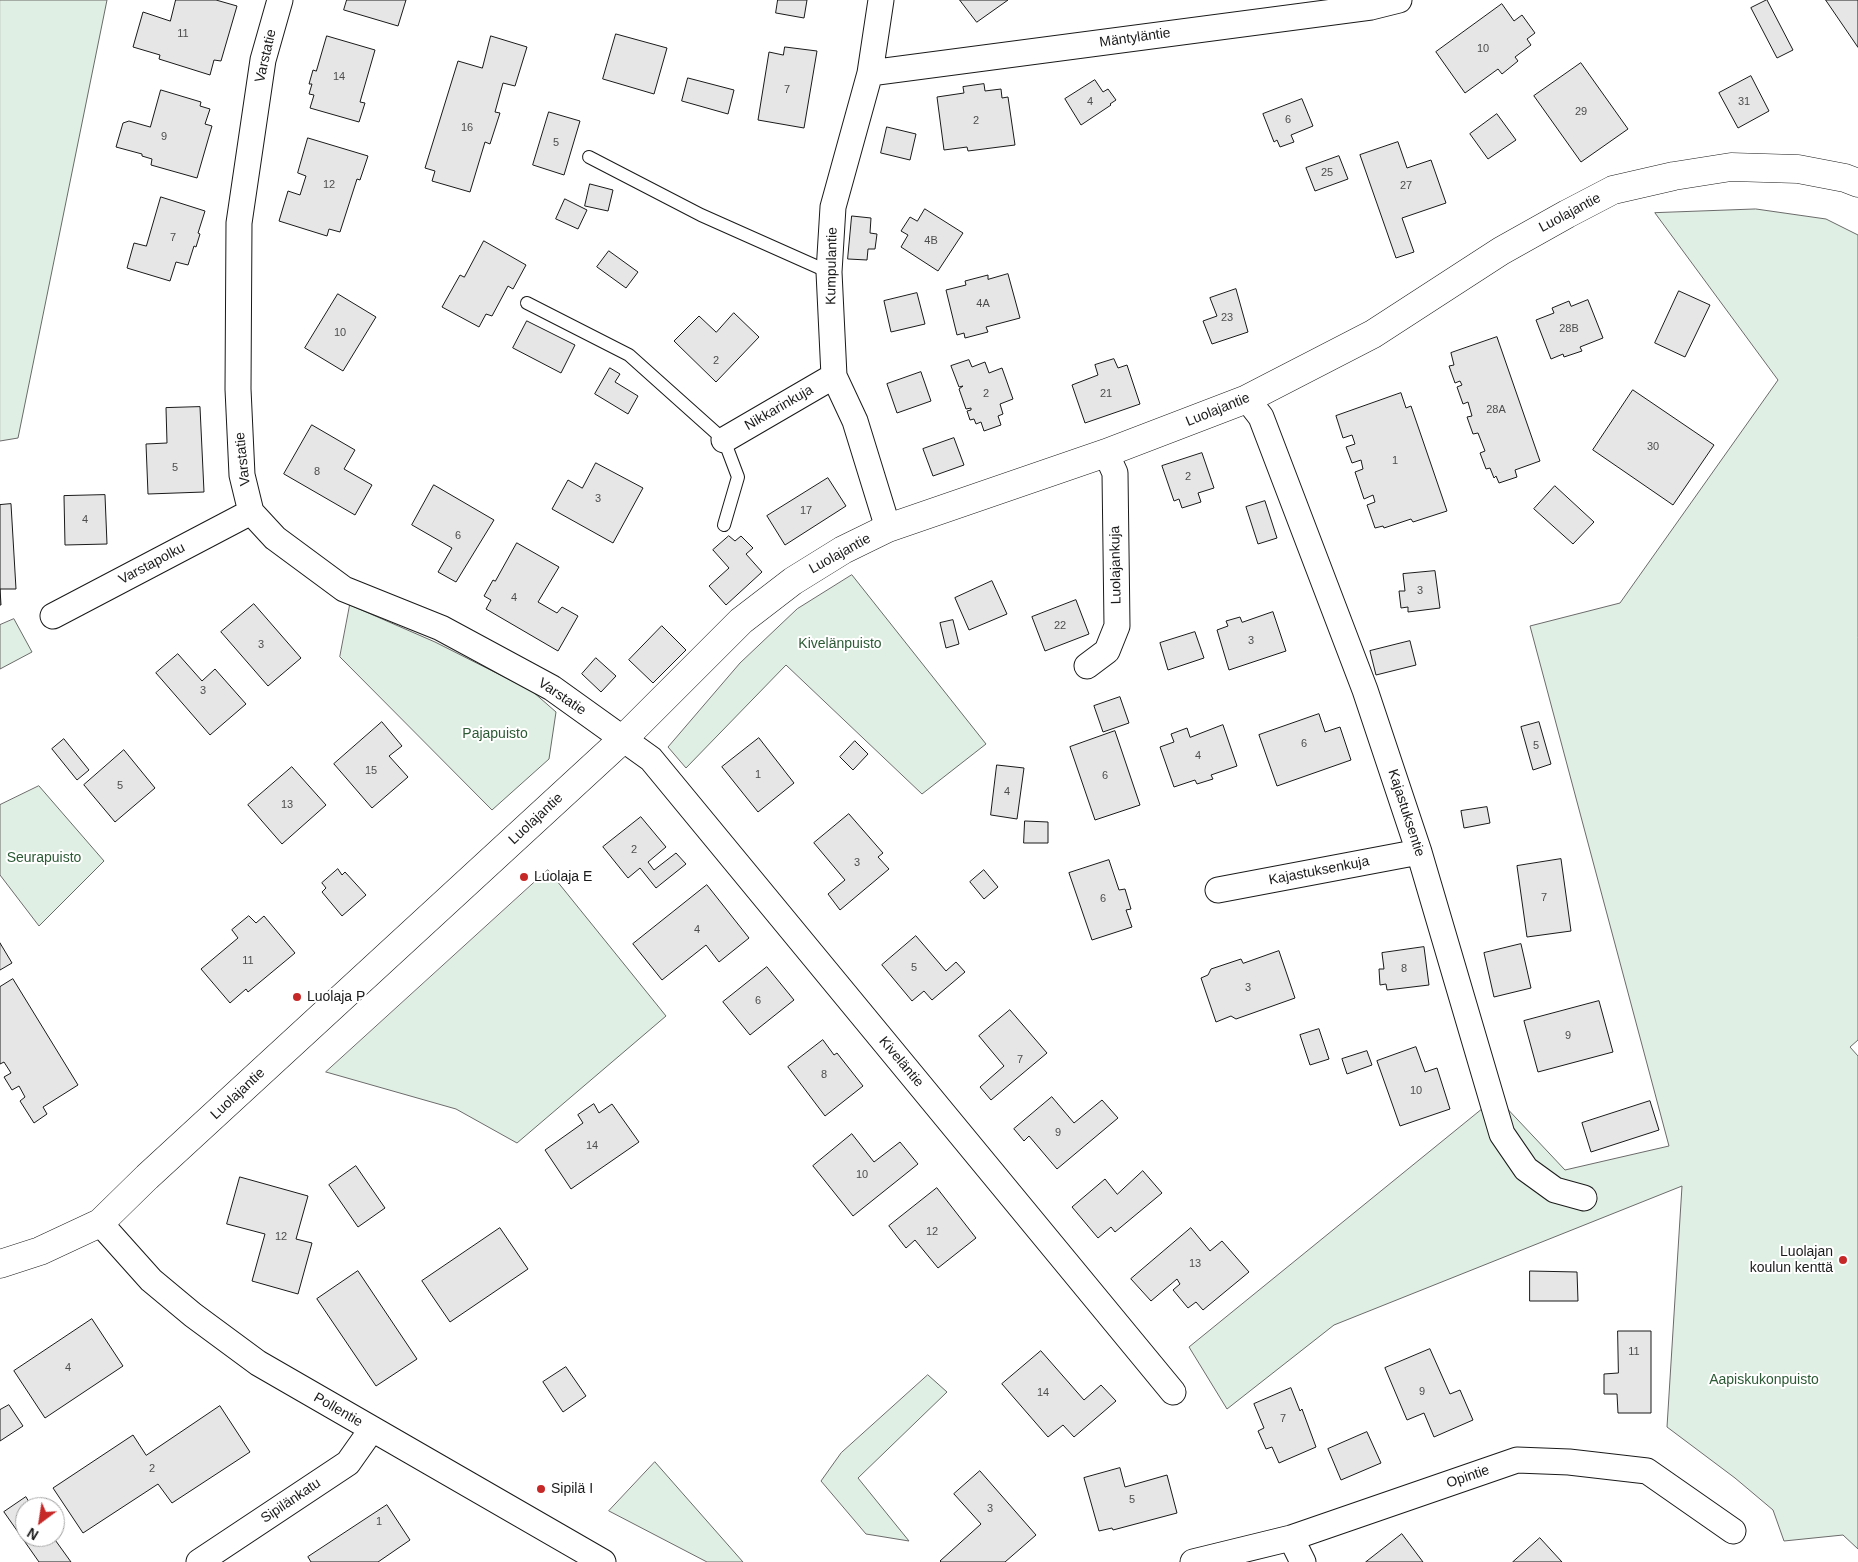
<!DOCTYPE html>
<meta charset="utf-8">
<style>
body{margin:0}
#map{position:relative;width:1858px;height:1562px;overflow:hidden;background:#fff;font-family:Helvetica,sans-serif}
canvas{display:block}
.north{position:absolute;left:15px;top:1497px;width:50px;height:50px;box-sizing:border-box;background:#fff;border:1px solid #a3a3a3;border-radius:50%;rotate:211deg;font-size:14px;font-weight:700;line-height:20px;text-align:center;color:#1a1a1a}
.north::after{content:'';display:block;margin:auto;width:18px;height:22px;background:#c62828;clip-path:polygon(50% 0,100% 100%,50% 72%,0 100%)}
</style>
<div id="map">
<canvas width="1858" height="1562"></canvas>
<div class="north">N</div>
</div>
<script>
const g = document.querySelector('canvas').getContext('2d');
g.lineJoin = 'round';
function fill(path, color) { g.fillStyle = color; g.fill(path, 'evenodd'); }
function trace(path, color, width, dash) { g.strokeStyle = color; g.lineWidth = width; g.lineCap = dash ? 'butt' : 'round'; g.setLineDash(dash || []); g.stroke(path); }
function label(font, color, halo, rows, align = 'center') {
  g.font = font + ' Helvetica,sans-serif'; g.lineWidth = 4; g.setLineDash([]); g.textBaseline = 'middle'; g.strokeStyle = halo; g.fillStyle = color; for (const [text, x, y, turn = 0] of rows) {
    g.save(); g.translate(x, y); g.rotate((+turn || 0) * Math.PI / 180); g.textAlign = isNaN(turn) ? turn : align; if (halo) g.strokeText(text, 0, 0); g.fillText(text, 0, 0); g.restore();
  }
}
const green = new Path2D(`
 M 0,0 L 107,0 L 18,438 L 0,441 Z
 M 1756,209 L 1826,219 L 1858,235 L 1858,1040 L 1850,1047 L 1858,1056 L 1858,1549 L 1843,1535 L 1784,1541 L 1773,1510 L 1735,1478 L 1667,1427 L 1682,1186 L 1334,1325 L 1227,1409 L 1189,1347 L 1483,1108 L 1501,1102 L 1565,1170 L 1669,1146 L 1530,626 L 1620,603 L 1778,380 L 1655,213 Z
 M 852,575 L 986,744 L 922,794 L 786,665 L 686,768 L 668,747 L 740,663 L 797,609 Z
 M 350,605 L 435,642 L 532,691 L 556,712 L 549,759 L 492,810 L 340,657 Z
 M 14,619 L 32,652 L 0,669 L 0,625 Z
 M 39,786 L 104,861 L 39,926 L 0,875 L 0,805 Z
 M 548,870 L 666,1016 L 517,1143 L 456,1109 L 326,1072 Z
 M 928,1375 L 947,1392 L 858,1478 L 909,1541 L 866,1534 L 821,1481 L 841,1453 Z
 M 655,1462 L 743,1562 L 707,1562 L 609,1511 Z`);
const building = new Path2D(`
 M 176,0 L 216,0 L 237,6 L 221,61 L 214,60 L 210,75 L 159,59 L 160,55 L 133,47 L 143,12 L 170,21 Z
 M 347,0 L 406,0 L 398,26 L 344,10 Z
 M 778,0 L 807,0 L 804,18 L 776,13 Z
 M 960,0 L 1008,0 L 977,22 Z
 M 1767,0 L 1793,50 L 1777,58 L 1751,8 Z
 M 1826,0 L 1858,0 L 1858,47 Z
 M 1502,4 L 1514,21 L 1522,15 L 1535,33 L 1527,39 L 1531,45 L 1515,57 L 1518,61 L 1502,74 L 1498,69 L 1465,93 L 1436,52 Z
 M 616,34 L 667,48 L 654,94 L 603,79 Z
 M 327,36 L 375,50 L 360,102 L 365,103 L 359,122 L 310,108 L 314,95 L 309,94 L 312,84 L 309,84 L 313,70 L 316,71 Z
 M 491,36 L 527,47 L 515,86 L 503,83 L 495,112 L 500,113 L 490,144 L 485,142 L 470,192 L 432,181 L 435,171 L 425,168 L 458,61 L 482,68 Z
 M 785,47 L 817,51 L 804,128 L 758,120 L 769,52 L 783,55 Z
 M 1581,63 L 1628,129 L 1581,162 L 1534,96 Z
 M 1751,76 L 1769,111 L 1738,128 L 1719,93 Z
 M 688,78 L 734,90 L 728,114 L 682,101 Z
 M 1095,80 L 1103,92 L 1108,89 L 1116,100 L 1110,104 L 1111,105 L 1081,125 L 1065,99 Z
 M 984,84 L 985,91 L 1001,89 L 1002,98 L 1008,97 L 1015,145 L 968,151 L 967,147 L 944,150 L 937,97 L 964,93 L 963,87 Z
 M 161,90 L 201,102 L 200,106 L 210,109 L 205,124 L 212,126 L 197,178 L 151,165 L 152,159 L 142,156 L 142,154 L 116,147 L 123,123 L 129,121 L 150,127 Z
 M 1302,99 L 1313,126 L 1291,135 L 1294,142 L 1280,147 L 1277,140 L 1274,142 L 1263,114 Z
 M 549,112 L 580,121 L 564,175 L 533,165 Z
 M 1497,114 L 1516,140 L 1488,159 L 1470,134 Z
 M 887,127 L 916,134 L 910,160 L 881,153 Z
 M 308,138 L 368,156 L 360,180 L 357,179 L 340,232 L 329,229 L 327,236 L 279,221 L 288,191 L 300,195 L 306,176 L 298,173 Z
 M 1398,142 L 1407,168 L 1431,160 L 1446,203 L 1402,218 L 1414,252 L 1396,258 L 1360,155 Z
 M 1339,156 L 1348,179 L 1315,191 L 1306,168 Z
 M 590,184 L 613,190 L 608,211 L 585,206 Z
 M 161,197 L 205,211 L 198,233 L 200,234 L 196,247 L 194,246 L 188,265 L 176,262 L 170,281 L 127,268 L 134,243 L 146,246 Z
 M 565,199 L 587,210 L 578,229 L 556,219 Z
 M 925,209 L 963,233 L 938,271 L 901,247 L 908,235 L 901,231 L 910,217 L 917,221 Z
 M 852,216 L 871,218 L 870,233 L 877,234 L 875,249 L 868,249 L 867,260 L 848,259 Z
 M 484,241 L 526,265 L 513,289 L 508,286 L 492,316 L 486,314 L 479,327 L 442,307 L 460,275 L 464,277 Z
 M 609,251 L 638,272 L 626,288 L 597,267 Z
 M 1008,274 L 1020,318 L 986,327 L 988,332 L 965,338 L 964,333 L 957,335 L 946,290 L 966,285 L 965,281 L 988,275 L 988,279 Z
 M 1236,289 L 1248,332 L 1212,344 L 1203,321 L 1217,316 L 1210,298 Z
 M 1679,291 L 1710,305 L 1685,357 L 1655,343 Z
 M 917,293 L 925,324 L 891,332 L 884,301 Z
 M 338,294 L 376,317 L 343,371 L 305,348 Z
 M 1588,300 L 1603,338 L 1580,347 L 1582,351 L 1564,357 L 1563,354 L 1551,359 L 1536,320 L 1554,313 L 1552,308 L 1569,301 L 1571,306 Z
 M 734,313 L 759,337 L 716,382 L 674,341 L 699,316 L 716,332 Z
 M 527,321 L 575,345 L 561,373 L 513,348 Z
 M 1497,337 L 1540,461 L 1515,470 L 1517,477 L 1499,483 L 1496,476 L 1494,478 L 1490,468 L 1486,469 L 1480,453 L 1485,451 L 1478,433 L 1473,434 L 1467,417 L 1472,416 L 1468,402 L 1463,404 L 1457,387 L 1462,385 L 1460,381 L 1455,383 L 1449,366 L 1454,365 L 1451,353 Z
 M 1114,359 L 1118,368 L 1127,365 L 1140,404 L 1085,423 L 1072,385 L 1098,375 L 1095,365 Z
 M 969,360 L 972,367 L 985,362 L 989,373 L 1002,368 L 1013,399 L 1000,404 L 1003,414 L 998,416 L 1001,425 L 984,431 L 981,422 L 976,424 L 974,419 L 970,420 L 967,411 L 971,410 L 971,408 L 966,409 L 959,389 L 963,386 L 959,387 L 951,366 Z
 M 610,368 L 620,374 L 615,382 L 638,396 L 628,414 L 595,394 Z
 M 921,372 L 931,401 L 897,413 L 887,384 Z
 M 1633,390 L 1714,445 L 1673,505 L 1593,450 Z
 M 1401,393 L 1406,408 L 1411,406 L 1447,511 L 1413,522 L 1411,519 L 1384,528 L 1383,526 L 1375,528 L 1367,505 L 1375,502 L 1373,495 L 1364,499 L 1355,472 L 1363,469 L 1361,460 L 1352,463 L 1346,447 L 1355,444 L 1352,435 L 1343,438 L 1336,416 Z
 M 200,407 L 204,492 L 148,494 L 146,444 L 167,443 L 166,408 Z
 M 312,425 L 355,450 L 344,469 L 372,485 L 355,515 L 284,474 Z
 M 954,438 L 964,465 L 933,476 L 923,449 Z
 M 1202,453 L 1214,488 L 1198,493 L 1201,502 L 1182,508 L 1179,499 L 1174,501 L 1162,466 Z
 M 596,463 L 643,488 L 613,543 L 552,509 L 568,480 L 582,488 Z
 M 828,478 L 846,506 L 785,545 L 767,516 Z
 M 434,485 L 494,520 L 456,582 L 438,572 L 452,548 L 412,525 Z
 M 1555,486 L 1594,522 L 1573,544 L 1534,509 Z
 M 105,495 L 107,544 L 65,545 L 64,496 Z
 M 1265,501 L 1277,538 L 1258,544 L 1246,507 Z
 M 11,504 L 16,589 L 0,589 L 1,605 L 0,605 L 0,505 Z
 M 729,536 L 735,541 L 741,536 L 753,548 L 746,554 L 762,572 L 726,605 L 709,586 L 729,568 L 713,550 Z
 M 517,543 L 559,567 L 538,602 L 557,613 L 562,607 L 578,616 L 558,651 L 486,609 L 491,600 L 484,596 L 493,580 L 495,581 Z
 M 1435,571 L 1440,608 L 1408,612 L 1408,607 L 1401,608 L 1399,591 L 1405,591 L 1403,574 Z
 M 992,581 L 1007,614 L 969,630 L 955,598 Z
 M 1076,600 L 1089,634 L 1045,651 L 1032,617 Z
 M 254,604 L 301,658 L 268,686 L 221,632 Z
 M 1273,612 L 1286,651 L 1229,670 L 1217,630 L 1228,626 L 1226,621 L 1240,617 L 1242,622 Z
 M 953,620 L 959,644 L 946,648 L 940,623 Z
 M 662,626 L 686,650 L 653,683 L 629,660 Z
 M 1195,632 L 1204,658 L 1168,670 L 1160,643 Z
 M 1410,641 L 1416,665 L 1376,675 L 1370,651 Z
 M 178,654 L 202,681 L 215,669 L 246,704 L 210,735 L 156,673 Z
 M 596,658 L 616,676 L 601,692 L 582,674 Z
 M 1120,697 L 1129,723 L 1103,732 L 1094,706 Z
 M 1319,714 L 1325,732 L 1340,727 L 1351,760 L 1277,786 L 1259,735 Z
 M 382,722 L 402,746 L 389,756 L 408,777 L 372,808 L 334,764 Z
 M 1539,722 L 1551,764 L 1533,770 L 1521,727 Z
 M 1223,725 L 1237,766 L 1211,775 L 1213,779 L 1197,784 L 1195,780 L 1174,787 L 1160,747 L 1174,742 L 1171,734 L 1187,728 L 1190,737 Z
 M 1115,731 L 1140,805 L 1095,820 L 1070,747 Z
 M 759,738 L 794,783 L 758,812 L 722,767 Z
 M 64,739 L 89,770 L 77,780 L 52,749 Z
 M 855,741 L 868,754 L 853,770 L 840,757 Z
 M 124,750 L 155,788 L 115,822 L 84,785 Z
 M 997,765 L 1024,768 L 1017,819 L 991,815 Z
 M 292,767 L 326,805 L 282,844 L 248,805 Z
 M 1487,807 L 1490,823 L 1464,828 L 1461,811 Z
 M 849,814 L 883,853 L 878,857 L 889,869 L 840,910 L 828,894 L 845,880 L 814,843 Z
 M 641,817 L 666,847 L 648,862 L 654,870 L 676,853 L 686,864 L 656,888 L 640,868 L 628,878 L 603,847 Z
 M 1025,821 L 1048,822 L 1048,843 L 1024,843 Z
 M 1561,859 L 1571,931 L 1527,937 L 1517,866 Z
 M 1109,860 L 1119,890 L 1125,889 L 1131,909 L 1126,910 L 1132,927 L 1092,940 L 1069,873 Z
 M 338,869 L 342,875 L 345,872 L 366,895 L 342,916 L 322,892 L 326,888 L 322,883 Z
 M 984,870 L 998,887 L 984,899 L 970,882 Z
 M 707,885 L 749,938 L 719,962 L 706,945 L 662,980 L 633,944 Z
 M 249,916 L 256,923 L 264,916 L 295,953 L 248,992 L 246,989 L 230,1003 L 201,969 L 238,938 L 232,930 Z
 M 916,936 L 946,971 L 956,962 L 965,972 L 932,1000 L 924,991 L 912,1001 L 882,965 Z
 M 0,943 L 12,963 L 0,970 Z
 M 1521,944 L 1531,988 L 1494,997 L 1484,953 Z
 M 1424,947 L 1429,985 L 1387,990 L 1386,984 L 1380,985 L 1379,969 L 1384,969 L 1382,953 Z
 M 1279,951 L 1295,998 L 1236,1019 L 1231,1016 L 1216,1022 L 1201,978 L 1208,975 L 1211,969 L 1241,959 L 1243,963 Z
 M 767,967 L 794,1000 L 750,1035 L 723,1002 Z
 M 13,979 L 78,1085 L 43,1107 L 47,1114 L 34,1123 L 20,1101 L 25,1097 L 19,1086 L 12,1090 L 4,1077 L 11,1073 L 4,1062 L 0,1064 L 0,987 Z
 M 1599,1001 L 1613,1052 L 1538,1072 L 1524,1021 Z
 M 1010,1010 L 1047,1053 L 991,1100 L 980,1087 L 1004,1066 L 979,1036 Z
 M 1319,1029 L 1329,1059 L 1310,1065 L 1300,1035 Z
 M 823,1040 L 834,1055 L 837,1053 L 863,1086 L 825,1116 L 788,1067 Z
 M 1416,1047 L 1425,1072 L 1437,1068 L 1450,1109 L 1400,1126 L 1377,1061 Z
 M 1367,1051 L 1372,1065 L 1347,1074 L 1342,1059 Z
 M 1052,1097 L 1074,1123 L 1102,1100 L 1118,1118 L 1057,1169 L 1029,1136 L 1024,1141 L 1014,1129 Z
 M 1650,1101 L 1659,1130 L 1591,1152 L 1582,1123 Z
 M 594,1104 L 599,1113 L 612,1104 L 639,1142 L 571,1189 L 545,1150 L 583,1123 L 578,1115 Z
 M 852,1134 L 874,1162 L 900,1142 L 918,1164 L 853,1216 L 813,1166 Z
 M 356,1166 L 385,1208 L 358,1227 L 329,1185 Z
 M 1143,1171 L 1162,1193 L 1115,1232 L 1111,1227 L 1098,1238 L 1072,1207 L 1105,1179 L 1117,1194 Z
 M 240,1177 L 308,1196 L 296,1239 L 312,1243 L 298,1294 L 252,1281 L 265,1234 L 227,1224 Z
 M 937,1188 L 976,1238 L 938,1268 L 915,1240 L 906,1248 L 889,1226 Z
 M 500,1228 L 528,1269 L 450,1322 L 422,1281 Z
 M 1191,1228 L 1210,1251 L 1222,1241 L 1249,1272 L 1203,1310 L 1196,1302 L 1188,1308 L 1173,1290 L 1180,1284 L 1177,1279 L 1151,1301 L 1131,1279 Z
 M 358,1271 L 417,1359 L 376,1386 L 317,1299 Z
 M 1530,1271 L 1577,1272 L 1578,1301 L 1530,1301 Z
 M 92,1319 L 123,1366 L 45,1418 L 14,1371 Z
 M 1618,1331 L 1651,1331 L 1651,1413 L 1618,1413 L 1617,1394 L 1604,1394 L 1604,1374 L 1618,1373 Z
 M 1430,1349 L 1450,1394 L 1460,1390 L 1473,1420 L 1434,1437 L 1424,1413 L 1407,1420 L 1385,1368 Z
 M 1041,1351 L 1084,1400 L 1101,1385 L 1116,1401 L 1074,1437 L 1063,1425 L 1048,1437 L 1002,1384 Z
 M 566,1367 L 586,1396 L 563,1412 L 543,1382 Z
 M 1291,1388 L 1300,1411 L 1302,1409 L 1316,1447 L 1279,1463 L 1272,1447 L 1266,1449 L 1258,1431 L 1264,1428 L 1254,1404 Z
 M 9,1405 L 23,1426 L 0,1441 L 0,1410 Z
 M 220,1406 L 250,1452 L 172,1503 L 158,1484 L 83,1533 L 53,1488 L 133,1435 L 146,1455 Z
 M 1367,1432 L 1381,1463 L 1341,1480 L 1328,1449 Z
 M 1120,1468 L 1125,1487 L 1167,1475 L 1177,1513 L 1113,1530 L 1112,1528 L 1099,1531 L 1084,1478 Z
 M 980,1471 L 1036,1535 L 1005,1562 L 941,1562 L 940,1561 L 981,1524 L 954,1494 Z
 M 26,1497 L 32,1507 L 25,1507 L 25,1537 L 53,1537 L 71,1562 L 39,1562 L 4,1512 Z
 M 387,1505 L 410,1540 L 378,1562 L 311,1562 L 308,1557 Z
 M 1402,1534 L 1423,1562 L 1366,1562 Z
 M 1540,1538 L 1562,1562 L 1513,1562 Z`);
const service = new Path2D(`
 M 589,157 L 701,215 L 829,272
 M 527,303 L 629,355 L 724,440 L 738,477 L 724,525`);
const minor = new Path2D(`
 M 280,0 L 263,60 L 239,223 L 238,389 L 242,475 L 251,512 L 275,538 L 344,589 L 441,628 L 552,688 L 651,759 L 1173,1392
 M 881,0 L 870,73 L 833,207 L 829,272 L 834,376 L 855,421 L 888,528
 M 870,73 L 1371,7 L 1399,0
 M 1247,399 L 1261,417 L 1365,690 L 1419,852 L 1502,1134 L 1526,1169 L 1555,1190 L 1584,1198
 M 724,440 L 834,376
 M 53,616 L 251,512
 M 1087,666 L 1107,651 L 1117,626 L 1115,473 L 1106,453
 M 1218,890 L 1419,852
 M 100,1223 L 151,1280 L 193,1315 L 258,1363 L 603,1562
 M 1291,1538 L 1303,1562
 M 199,1562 L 348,1463 L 372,1429
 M 1193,1562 L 1291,1538 L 1517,1460 L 1569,1462 L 1647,1471 L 1733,1531`);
const secondary = new Path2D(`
 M 0,1264 L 40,1251 L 100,1223 L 147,1177 L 623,739 L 741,621 L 793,581 L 843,550 L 888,528 L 1106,453 L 1247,399 L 1373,334 L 1501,251 L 1567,214 L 1613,190 L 1674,176 L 1731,167 L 1798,169 L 1845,178 L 1858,183`);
const markers = [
 [524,877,5,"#c62828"],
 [297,997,5,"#c62828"],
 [1843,1260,5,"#c62828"],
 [541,1489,5,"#c62828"]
];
const numberNames = [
 ["11",183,34],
 ["10",1483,49],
 ["14",339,77],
 ["7",787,90],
 ["4",1090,102],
 ["31",1744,102],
 ["29",1581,112],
 ["6",1288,120],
 ["2",976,121],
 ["16",467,128],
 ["9",164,137],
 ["5",556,143],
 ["25",1327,173],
 ["12",329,185],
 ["27",1406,186],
 ["7",173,238],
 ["4B",931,241],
 ["4A",983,304],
 ["23",1227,318],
 ["28B",1569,329],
 ["10",340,333],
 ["2",716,361],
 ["2",986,394],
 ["21",1106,394],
 ["28A",1496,410],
 ["30",1653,447],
 ["1",1395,461],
 ["5",175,468],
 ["8",317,472],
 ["2",1188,477],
 ["3",598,499],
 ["17",806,511],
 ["4",85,520],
 ["6",458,536],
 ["3",1420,591],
 ["4",514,598],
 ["22",1060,626],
 ["3",1251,641],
 ["3",261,645],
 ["3",203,691],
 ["6",1304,744],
 ["5",1536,746],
 ["4",1198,756],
 ["15",371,771],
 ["1",758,775],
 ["6",1105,776],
 ["5",120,786],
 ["4",1007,792],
 ["13",287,805],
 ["2",634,850],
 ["3",857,863],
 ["7",1544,898],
 ["6",1103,899],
 ["4",697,930],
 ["11",248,961],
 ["5",914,968],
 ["8",1404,969],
 ["3",1248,988],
 ["6",758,1001],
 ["9",1568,1036],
 ["7",1020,1060],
 ["8",824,1075],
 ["10",1416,1091],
 ["9",1058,1133],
 ["14",592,1146],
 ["10",862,1175],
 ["12",932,1232],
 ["12",281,1237],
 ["13",1195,1264],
 ["11",1634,1352],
 ["4",68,1368],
 ["9",1422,1392],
 ["14",1043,1393],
 ["7",1283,1419],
 ["2",152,1469],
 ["5",1132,1500],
 ["3",990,1509],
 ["1",379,1522]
];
const streetNames = [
 ["Mäntyläntie",1135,38,-8],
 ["Varstatie",266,56,-77],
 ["Luolajantie",1570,213,-28],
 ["Kumpulantie",832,266,-89],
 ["Nikkarinkuja",779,408,-30],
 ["Luolajantie",1218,410,-22],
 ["Varstatie",243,459,-96],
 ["Luolajantie",840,554,-29],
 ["Varstapolku",152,564,-28],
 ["Luolajankuja",1116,565,-91],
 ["Varstatie",562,697,34],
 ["Kajastuksentie",1406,813,72],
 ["Luolajantie",536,819,-43],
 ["Kajastuksenkuja",1319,871,-11],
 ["Kiveläntie",901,1062,50],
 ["Luolajantie",238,1094,-43],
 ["Pollentie",338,1410,30],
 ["Opintie",1468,1477,-19],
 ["Sipilänkatu",291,1501,-34]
];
const parkNames = [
 ["Kivelänpuisto",840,644],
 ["Pajapuisto",495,734],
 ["Seurapuisto",44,858],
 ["Aapiskukonpuisto",1764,1380]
];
const poiNames = [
 ["Luolaja E",534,877],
 ["Luolaja P",307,997],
 ["Luolajan",1833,1252,"right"],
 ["koulun kenttä",1833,1268,"right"],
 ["Sipilä I",551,1489]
];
fill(green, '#e0efe3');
trace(green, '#6a6a6a', 1);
fill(building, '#e6e6e6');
trace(building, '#1a1a1a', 1);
trace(service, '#1a1a1a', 14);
trace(minor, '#1a1a1a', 27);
trace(secondary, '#1a1a1a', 29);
trace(service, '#fff', 12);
trace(minor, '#fff', 25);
trace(secondary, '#fff', 28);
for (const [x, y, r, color] of markers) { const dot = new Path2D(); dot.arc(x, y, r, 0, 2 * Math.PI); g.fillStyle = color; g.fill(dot); trace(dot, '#fff', 2); }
label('11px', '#4d4d4d', null, numberNames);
label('14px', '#1a1a1a', '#fff', streetNames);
label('14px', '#2b5a34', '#fff', parkNames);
label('14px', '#1a1a1a', '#fff', poiNames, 'left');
</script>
